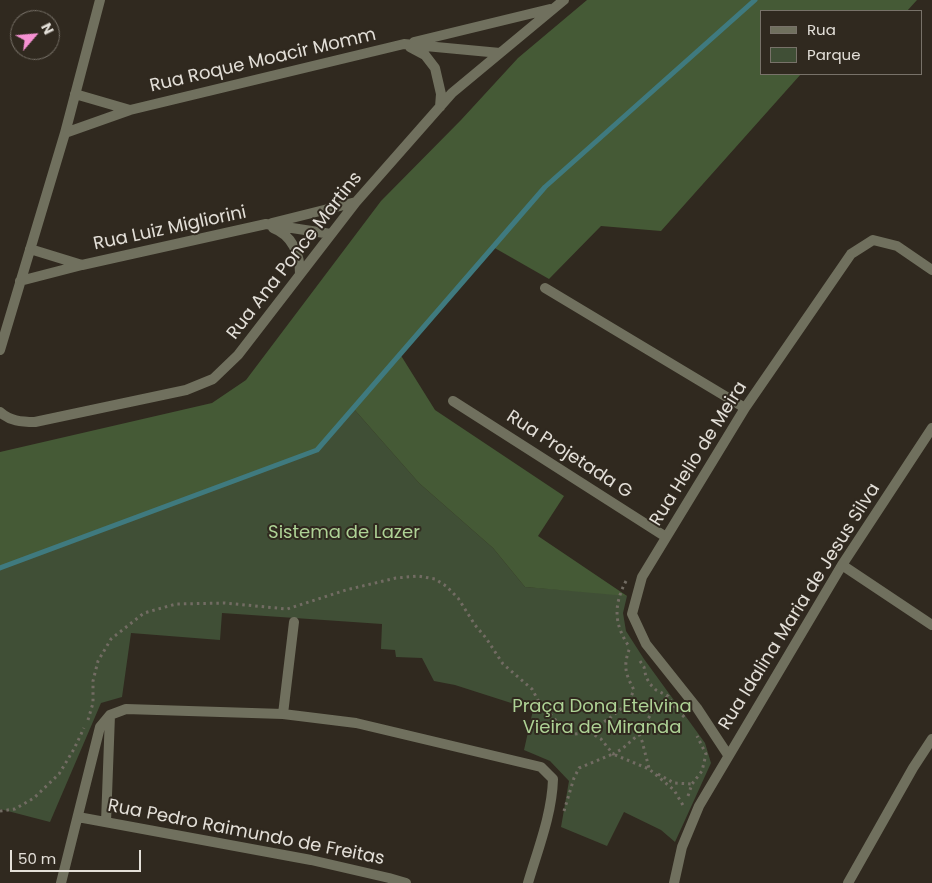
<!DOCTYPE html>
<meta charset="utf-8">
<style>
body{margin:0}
#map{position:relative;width:932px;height:883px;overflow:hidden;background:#30291f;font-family:Poppins,sans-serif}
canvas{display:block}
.legend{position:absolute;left:760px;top:10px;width:162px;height:65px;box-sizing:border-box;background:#30291f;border:1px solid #787269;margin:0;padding:6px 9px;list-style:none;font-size:15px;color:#e3dfd8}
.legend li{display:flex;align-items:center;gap:10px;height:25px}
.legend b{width:25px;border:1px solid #787269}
.north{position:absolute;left:10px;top:10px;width:50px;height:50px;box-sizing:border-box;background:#30291f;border:1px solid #787269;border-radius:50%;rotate:63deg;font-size:14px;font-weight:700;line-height:20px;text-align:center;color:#e3dfd8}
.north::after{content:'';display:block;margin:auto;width:18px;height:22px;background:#f591d2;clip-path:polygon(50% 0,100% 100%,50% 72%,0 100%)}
.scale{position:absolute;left:10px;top:850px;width:131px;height:22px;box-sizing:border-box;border:2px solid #e3dfd8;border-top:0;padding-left:6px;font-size:15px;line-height:18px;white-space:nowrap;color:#e3dfd8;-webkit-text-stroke:4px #30291f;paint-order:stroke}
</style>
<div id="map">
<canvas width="932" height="883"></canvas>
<ul class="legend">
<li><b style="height:6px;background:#70705e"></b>Rua</li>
<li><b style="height:14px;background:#404f36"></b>Parque</li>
</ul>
<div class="north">N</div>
<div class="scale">50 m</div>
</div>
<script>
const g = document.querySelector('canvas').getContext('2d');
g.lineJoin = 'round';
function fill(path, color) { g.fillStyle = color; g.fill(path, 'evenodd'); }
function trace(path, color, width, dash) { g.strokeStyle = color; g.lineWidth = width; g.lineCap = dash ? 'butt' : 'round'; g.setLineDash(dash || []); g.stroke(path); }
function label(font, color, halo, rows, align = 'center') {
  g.font = font + ' Poppins,sans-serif'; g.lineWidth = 4; g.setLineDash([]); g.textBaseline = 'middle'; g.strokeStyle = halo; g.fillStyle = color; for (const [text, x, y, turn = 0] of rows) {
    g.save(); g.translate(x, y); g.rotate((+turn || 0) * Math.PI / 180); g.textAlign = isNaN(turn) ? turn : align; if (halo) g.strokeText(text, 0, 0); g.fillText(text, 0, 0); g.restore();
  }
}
const green = new Path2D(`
 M 353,408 L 419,483 L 493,548 L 525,587 L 619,594 L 627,596 L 623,613 L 626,631 L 644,659 L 705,743 L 711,763 L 675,842 L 661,830 L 624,812 L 607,846 L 561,827 L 569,781 L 550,761 L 524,750 L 533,710 L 455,685 L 434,681 L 422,658 L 396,657 L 395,650 L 381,649 L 382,624 L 222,613 L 220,640 L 131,633 L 122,697 L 101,703 L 50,822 L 0,809 L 0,568 L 317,450 Z`);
const forest = new Path2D(`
 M 587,0 L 917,0 L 907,11 L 761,11 L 761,74 L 801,74 L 661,231 L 601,226 L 549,279 L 493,247 L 400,354 L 435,410 L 564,496 L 538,536 L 627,596 L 525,587 L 493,548 L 419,483 L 353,408 L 317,450 L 0,567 L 0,452 L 212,403 L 246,380 L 381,201 L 461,120 L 518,58 Z`);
const stream = new Path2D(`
 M 0,568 L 317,450 L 545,187 L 755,0`);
const path = new Path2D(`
 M 626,581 C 613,606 614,625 630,648
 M 640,661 L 644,667 L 646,677 L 650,684 L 656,690 L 668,696 L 674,706 L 687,720
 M 88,720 L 93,703 L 93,681 L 98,661 L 111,639 L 144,613 L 176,604 L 225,603 L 287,609 L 346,590 L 396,578 L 418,576 L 435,579 L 446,586 L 458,598 L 475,625 L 486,638 L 503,664 L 532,689 L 539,702 L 562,727 L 575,734 L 589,732 L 611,717 L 628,703 L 634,690 C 625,673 623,666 630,647
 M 589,732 L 601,739 L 613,754 L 622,749 L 639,734 L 651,714 L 668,696
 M 639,734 L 642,741 L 649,768
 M 658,774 L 674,783 L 692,784
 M 688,796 L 692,784 L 702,771 L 706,754 L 697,736
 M 0,811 L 15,809 L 34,798 L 59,774 L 74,749 L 84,728
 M 564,811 L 574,778 L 579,768 L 613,754 L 649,769 L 674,790 L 684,807`);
const minor = new Path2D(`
 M 414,42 L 550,9
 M 410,47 L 425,55 L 435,68 L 441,94 L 440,107
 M 130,110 L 404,44 L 500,53
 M 65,133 L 130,110 L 75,94
 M 272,223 L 356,202
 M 273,228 C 292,235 300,254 300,274
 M 82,265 L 266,224 L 331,234
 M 20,281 L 82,265 L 30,249
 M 545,288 L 745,408
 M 0,350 L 65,133 L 100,0
 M 453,401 L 666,537
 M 0,412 C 10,421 21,422 35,422 L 186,390 L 213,379 L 238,355 L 356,202 L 452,93 L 564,0
 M 842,565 L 932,625
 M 283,714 L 294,622
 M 728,755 L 697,708 L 646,644 L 632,614 L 642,577 L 745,408 L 851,254 L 873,240 L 897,246 L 932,270
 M 78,817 L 311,860 L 389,878 L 406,883
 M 106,822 L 110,715
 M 61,883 L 100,727 L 110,715 L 126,709 L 283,714 L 356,723 L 541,767 L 553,779 C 552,814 538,849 528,883
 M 674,883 L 682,847 L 699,806 L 842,565 L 932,428
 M 848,883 L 913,768 L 932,739`);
const streetNames = [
 ["Rua Roque Moacir Momm",263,61,-13],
 ["Rua Luiz Migliorini",170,229,-12],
 ["Rua Ana Ponce Martins",295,256,-52],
 ["Rua Helio de Meira",699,454,-58],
 ["Rua Projetada G",569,455,33],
 ["Rua Idalina Maria de Jesus Silva",800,607,-58],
 ["Rua Pedro Raimundo de Freitas",246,833,11]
];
const parkNames = [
 ["Sistema de Lazer",344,533],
 ["Praça Dona Etelvina",602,707],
 ["Vieira de Miranda",602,728]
];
fill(green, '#404f36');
fill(forest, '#455a36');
trace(stream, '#3f7a7f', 5);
trace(path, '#726c63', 3, [2.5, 4]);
trace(minor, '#70705e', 10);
label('18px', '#e3dfd8', '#30291f', streetNames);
label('18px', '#aed295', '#30291f', parkNames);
</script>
